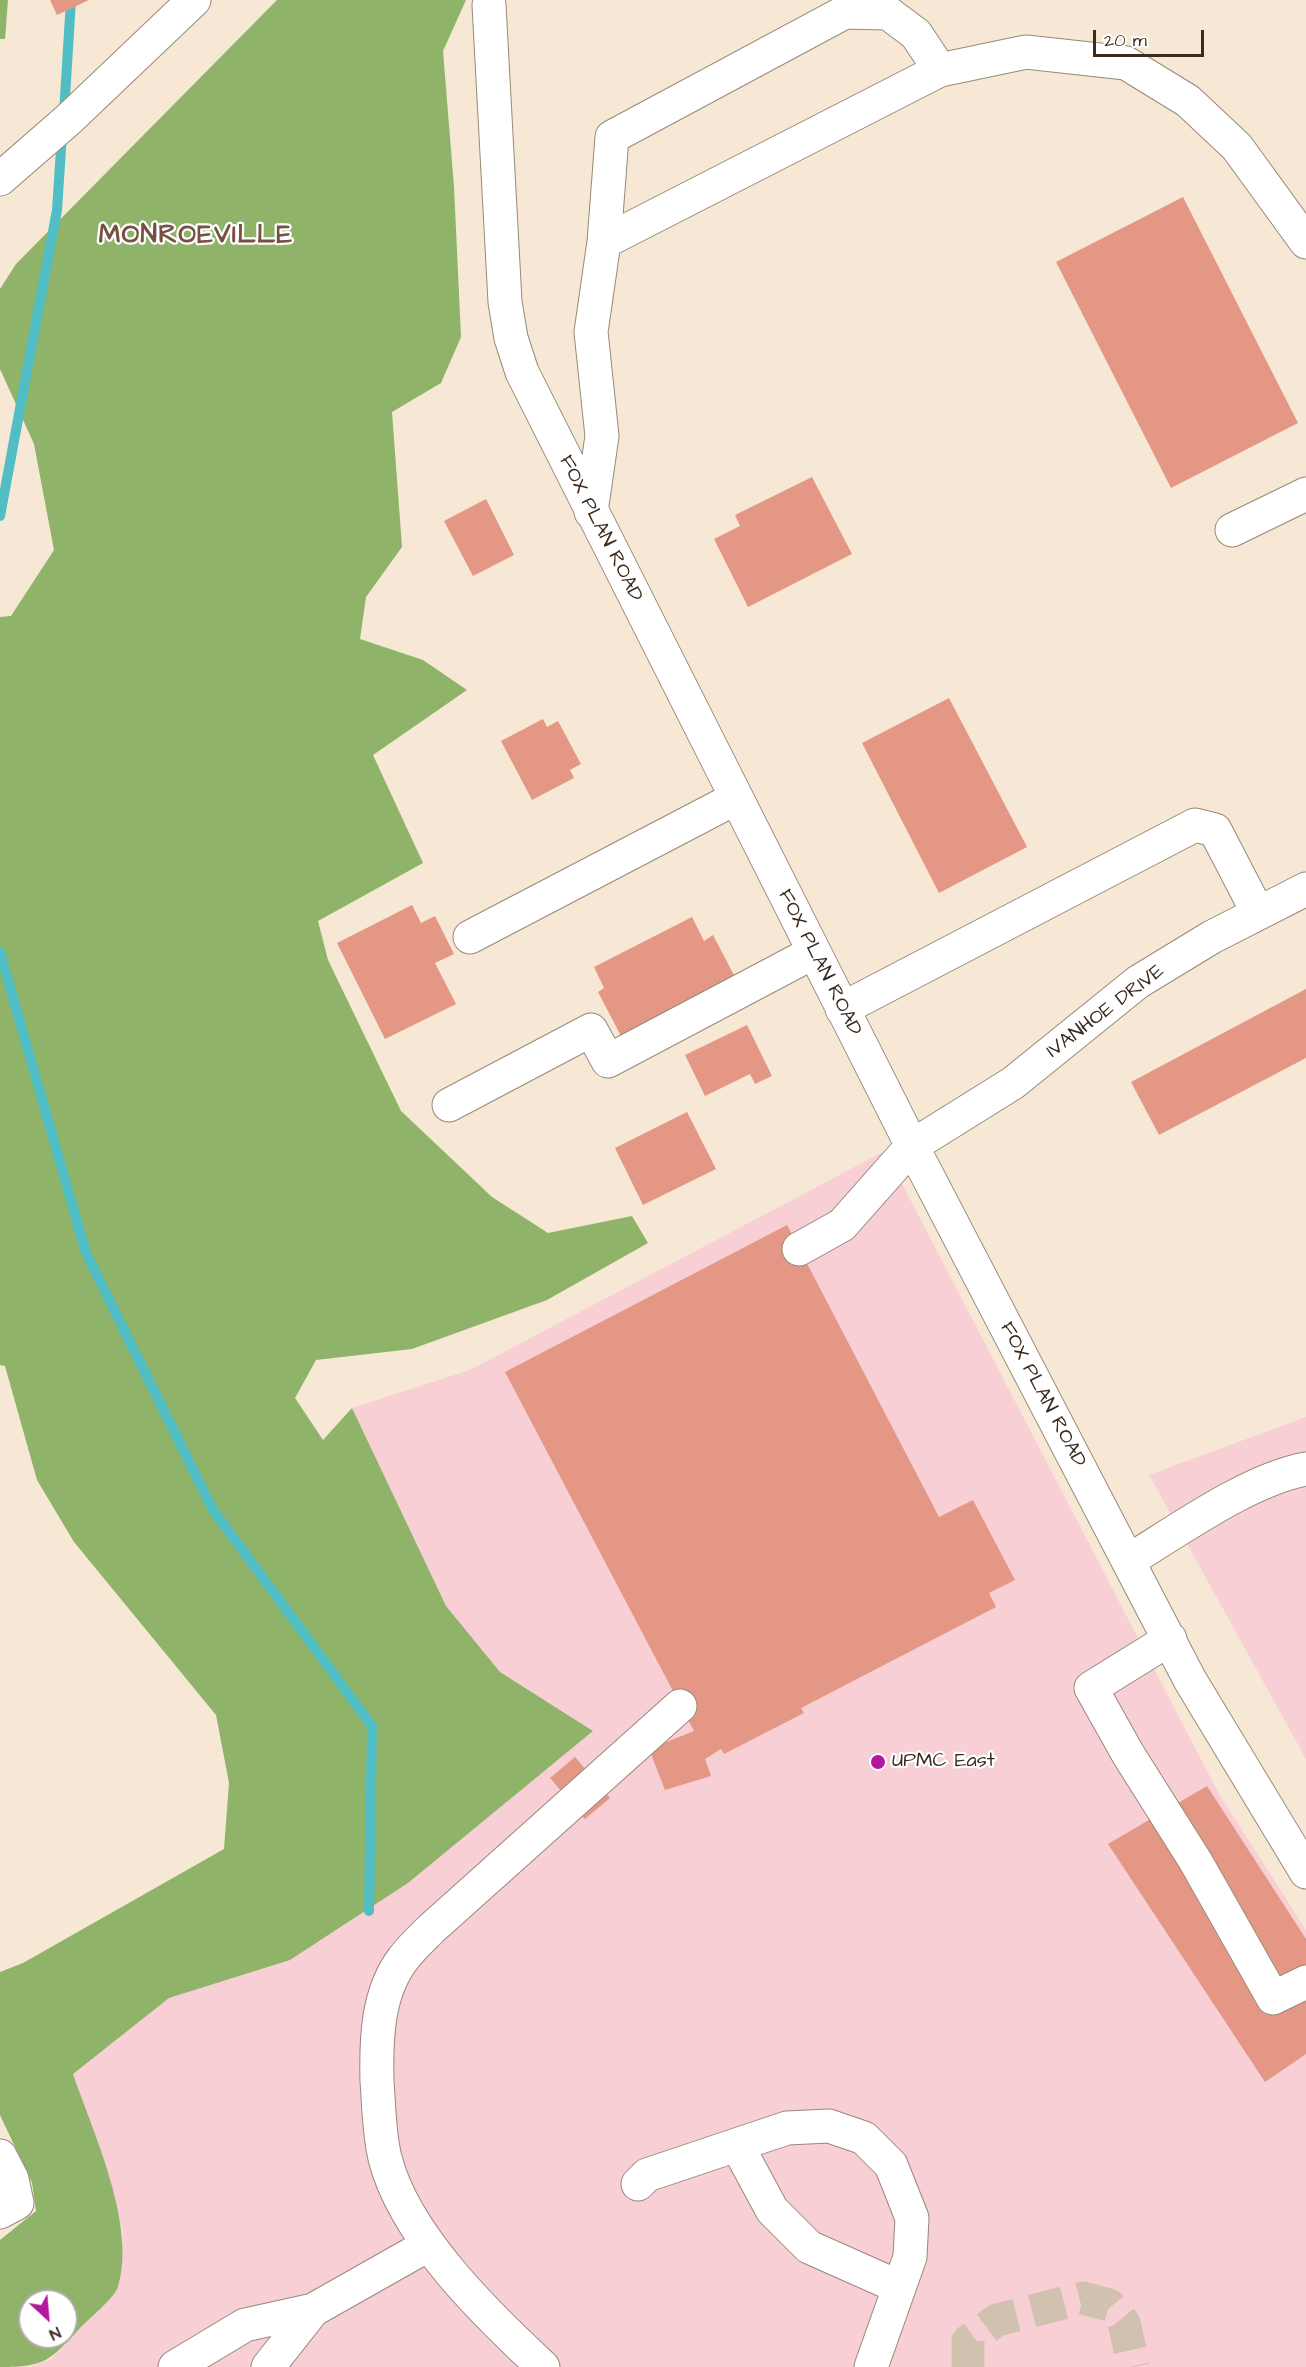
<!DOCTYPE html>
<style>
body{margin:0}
#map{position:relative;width:1306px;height:2367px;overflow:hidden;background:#f6e8d4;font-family:"Architects Daughter",sans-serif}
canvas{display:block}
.north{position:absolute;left:18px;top:2289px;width:60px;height:60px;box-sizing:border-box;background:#fff;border:2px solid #b1aaa5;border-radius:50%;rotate:154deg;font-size:16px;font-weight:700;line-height:24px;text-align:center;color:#3b2a1e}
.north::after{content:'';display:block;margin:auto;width:21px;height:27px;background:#b5179e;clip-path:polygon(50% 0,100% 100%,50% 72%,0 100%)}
.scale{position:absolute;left:1093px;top:30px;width:111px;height:27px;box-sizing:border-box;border:3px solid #3b2a1e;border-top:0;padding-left:8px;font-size:18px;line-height:21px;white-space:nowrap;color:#3b2a1e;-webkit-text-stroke:4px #fff;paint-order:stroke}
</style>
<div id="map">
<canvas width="1306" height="2367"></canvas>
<div class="north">N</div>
<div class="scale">20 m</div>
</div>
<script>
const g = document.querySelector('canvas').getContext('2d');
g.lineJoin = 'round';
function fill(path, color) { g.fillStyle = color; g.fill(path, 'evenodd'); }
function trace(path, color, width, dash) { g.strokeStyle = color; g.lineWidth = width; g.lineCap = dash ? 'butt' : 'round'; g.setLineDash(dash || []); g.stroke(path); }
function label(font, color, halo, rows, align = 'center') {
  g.font = font + ' "Architects Daughter",sans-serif'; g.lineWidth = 4.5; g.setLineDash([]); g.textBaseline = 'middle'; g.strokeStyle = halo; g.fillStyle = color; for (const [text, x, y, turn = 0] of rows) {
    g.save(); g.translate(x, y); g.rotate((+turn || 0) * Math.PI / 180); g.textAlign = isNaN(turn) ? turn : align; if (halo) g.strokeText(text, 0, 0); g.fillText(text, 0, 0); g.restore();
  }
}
const built = new Path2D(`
 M 885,1151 L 1219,1794 L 1306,1930 L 1306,2367 L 29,2367 L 51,2359 L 118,2288 L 123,2233 L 111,2187 L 72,2074 L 169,1998 L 290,1960 L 408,1883 L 593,1731 L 500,1672 L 446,1606 L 352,1408 L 470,1370 Z
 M 1306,1417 L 1306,1759 L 1149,1475 Z`);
const forest = new Path2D(`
 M 0,0 L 8,0 L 5,39 L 0,39 Z
 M 277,0 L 466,0 L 443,51 L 454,187 L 461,337 L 441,383 L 392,412 L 402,547 L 366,597 L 360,639 L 423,660 L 467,690 L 373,755 L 423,863 L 318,921 L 328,960 L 401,1111 L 492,1197 L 548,1233 L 632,1216 L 648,1243 L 547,1300 L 412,1349 L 316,1360 L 295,1398 L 323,1440 L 352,1408 L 446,1606 L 500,1672 L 593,1731 L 408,1883 L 290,1960 L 169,1998 L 73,2074 C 93,2133 137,2225 118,2287 C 115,2297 90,2318 81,2327 C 50,2360 47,2367 0,2367 L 0,2240 L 36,2211 L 32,2183 L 0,2115 L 0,1972 L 23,1963 L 224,1849 L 229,1783 L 216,1715 L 74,1542 L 37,1480 L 5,1366 L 0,1365 L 0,617 L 11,616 L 54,550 L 34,444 L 0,369 L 0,289 L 16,264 ZM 30,2301 L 66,2301 L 66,2337 L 30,2337 Z`);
const stream = new Path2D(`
 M 64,113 L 71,0
 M 0,516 L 57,210 L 62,134
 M 0,952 L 86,1253 L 213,1510 L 372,1726 L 369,1911`);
const building = new Path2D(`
 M 50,0 L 89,0 L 57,15 Z
 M 1183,197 L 1298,423 L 1171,488 L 1056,262 Z
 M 812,477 L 852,554 L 748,607 L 714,539 L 740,526 L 735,515 Z
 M 486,499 L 514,555 L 473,576 L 444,521 Z
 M 949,698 L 1027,847 L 939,893 L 862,743 Z
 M 543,719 L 547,727 L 558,721 L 581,764 L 570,770 L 574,778 L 532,800 L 501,741 Z
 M 412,905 L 421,923 L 435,916 L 454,954 L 435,963 L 456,1004 L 385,1039 L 337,943 Z
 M 692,917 L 704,941 L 713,935 L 735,977 L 621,1036 L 598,992 L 604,988 L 594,967 Z
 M 1306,989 L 1306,1058 L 1159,1135 L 1131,1082 Z
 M 747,1025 L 772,1076 L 755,1084 L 750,1074 L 705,1096 L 685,1055 Z
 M 687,1112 L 716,1169 L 643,1205 L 615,1148 Z
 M 787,1225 L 939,1517 L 973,1500 L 1015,1580 L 989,1593 L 996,1607 L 801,1708 L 804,1713 L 724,1754 L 721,1749 L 705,1759 L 711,1776 L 665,1790 L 649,1749 L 694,1731 L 505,1372 Z
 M 575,1757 L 610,1798 L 585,1819 L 550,1778 Z
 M 1207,1786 L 1306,1939 L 1306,2054 L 1265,2082 L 1108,1844 Z`);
const minorTunnel = new Path2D(`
 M 968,2367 L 968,2341 L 997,2320 L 1083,2298 L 1109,2305 L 1124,2323 L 1134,2367`);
const minor = new Path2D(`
 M 489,5 L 505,302 L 511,338 L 522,372 L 912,1146 L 1128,1561 L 1190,1680 L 1306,1872
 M 604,242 L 612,137 L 845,12 L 888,13 L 916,34 L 940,70
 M 591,512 L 602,436 L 591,332 L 604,242 L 940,70 L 1026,52 L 1126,63 L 1188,101 L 1237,147 L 1306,242
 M 1232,530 L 1306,494
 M 470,937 L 736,798
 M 842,1009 L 1195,825 L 1215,830 L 1258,913
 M 449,1105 L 591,1030 L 608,1061 L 814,952
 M 799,1249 L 842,1225 L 912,1146 L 1013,1083 L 1138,982 L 1212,937 L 1306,889
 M 1128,1561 C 1179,1530 1248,1480 1306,1469
 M 1170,1639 L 1091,1688 L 1128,1754 L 1196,1862 L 1273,1998 L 1306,1982
 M 737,2145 L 772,2210 L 809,2247 L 899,2287
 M 0,2156 L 12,2179 L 17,2203 L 0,2212
 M 638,2184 L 647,2175 L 787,2128 L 829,2126 L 864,2138 L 891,2165 L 912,2218 L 910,2257 L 871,2367
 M 175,2367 L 245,2325 L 313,2310 L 428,2245
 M 268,2367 L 313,2310
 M 543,2367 C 487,2315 404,2235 385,2158 C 379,2134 379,2107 377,2081 C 376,2040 377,1993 403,1959 C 411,1948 422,1938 431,1929 L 680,1706`);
const major = new Path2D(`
 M 0,179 L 69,119 L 194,0`);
const markers = [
 [878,1762,8,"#b5179e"]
];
const streetNames = [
 ["FOX PLAN ROAD",600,529,63],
 ["FOX PLAN ROAD",819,963,63],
 ["IVANHOE DRIVE",1106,1012,-37],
 ["FOX PLAN ROAD",1042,1395,62]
];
const poiNames = [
 ["UPMC East",892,1762]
];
const districtNames = [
 ["MONROEVILLE",196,237]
];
fill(built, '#f7cfd5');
fill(forest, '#8eb369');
trace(stream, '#50bec4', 10);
fill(building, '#e49784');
trace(minorTunnel, '#d1c2b0', 33, [33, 16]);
trace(minor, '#988979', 35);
trace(major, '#988979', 35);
trace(minor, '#fff', 33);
trace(major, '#fff', 33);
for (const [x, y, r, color] of markers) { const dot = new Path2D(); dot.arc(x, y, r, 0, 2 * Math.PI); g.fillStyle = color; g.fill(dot); trace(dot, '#fff', 2); }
label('20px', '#3b2a1e', '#fff', streetNames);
label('20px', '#3b2a1e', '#fff', poiNames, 'left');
g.letterSpacing = '1.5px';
label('bold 26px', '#765042', '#fff', districtNames);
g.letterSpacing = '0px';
</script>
